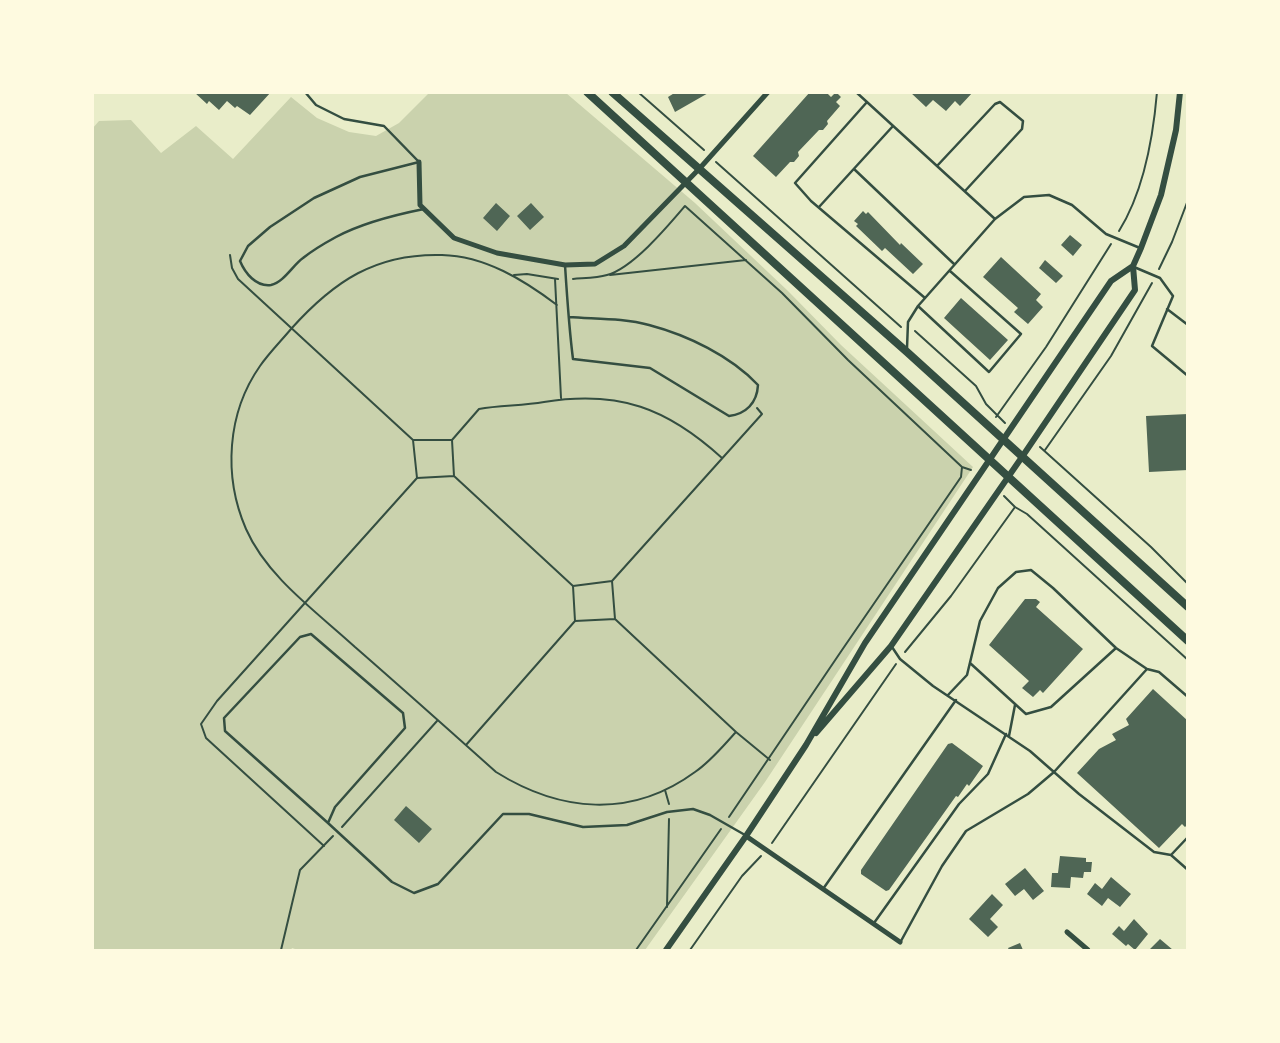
<!DOCTYPE html>
<style>
body{margin:0}
#map{position:relative;width:1280px;height:1043px;overflow:hidden;background:#e9edc9;font-family:"PT Sans",sans-serif}
canvas{display:block}
.frame{position:absolute;inset:0;border:94px solid #fefae0;pointer-events:none}
</style>
<div id="map">
<canvas width="1280" height="1043"></canvas>
<div class="frame"></div>
</div>
<script>
const g = document.querySelector('canvas').getContext('2d');
g.lineJoin = 'round';
function fill(path, color) { g.fillStyle = color; g.fill(path, 'evenodd'); }
function trace(path, color, width, dash) { g.strokeStyle = color; g.lineWidth = width; g.lineCap = dash ? 'butt' : 'round'; g.setLineDash(dash || []); g.stroke(path); }
const green = new Path2D(`
 M 429,93 L 566,93 L 695,203 L 788,291 L 841,345 L 973,467 L 765,782 L 645,950 L 298,950 L 292,948 L 291,950 L 93,950 L 92,129 L 99,121 L 131,120 L 161,153 L 196,126 L 233,159 L 291,97 L 317,118 L 349,132 L 376,136 L 399,123 Z`);
const building = new Path2D(`
 M 194,92 L 271,92 L 250,115 L 237,106 L 235,108 L 227,101 L 219,110 L 209,101 L 207,104 Z
 M 676,92 L 710,92 L 675,112 L 668,97 Z
 M 810,92 L 826,92 L 831,97 L 836,92 L 841,97 L 836,102 L 840,106 L 827,121 L 828,124 L 823,130 L 819,130 L 798,152 L 799,156 L 794,162 L 790,162 L 776,177 L 753,156 Z
 M 910,92 L 973,92 L 960,106 L 955,101 L 946,111 L 933,100 L 926,107 Z
 M 496,203 L 510,216 L 497,231 L 483,218 Z
 M 531,203 L 544,217 L 530,230 L 517,216 Z
 M 863,211 L 866,214 L 868,212 L 900,245 L 901,243 L 923,264 L 913,274 L 885,248 L 882,251 L 856,226 L 858,224 L 854,221 Z
 M 1070,235 L 1082,245 L 1073,256 L 1061,245 Z
 M 1001,257 L 1041,294 L 1036,300 L 1043,307 L 1028,324 L 1014,312 L 1018,308 L 983,277 Z
 M 1045,260 L 1063,276 L 1056,283 L 1039,268 Z
 M 961,298 L 1008,340 L 990,360 L 944,318 Z
 M 1188,414 L 1188,470 L 1149,472 L 1146,416 Z
 M 1025,599 L 1036,599 L 1040,602 L 1036,607 L 1083,649 L 1043,693 L 1040,690 L 1033,697 L 1022,688 L 1029,681 L 989,645 Z
 M 1153,689 L 1188,721 L 1188,824 L 1185,827 L 1182,824 L 1159,848 L 1077,773 L 1099,749 L 1116,740 L 1112,734 L 1129,725 L 1126,719 Z
 M 952,743 L 983,766 L 969,786 L 967,784 L 958,797 L 956,796 L 889,890 L 886,891 L 861,874 L 861,870 L 948,744 Z
 M 406,806 L 432,829 L 419,843 L 394,820 Z
 M 1060,856 L 1086,858 L 1086,862 L 1092,862 L 1091,872 L 1084,872 L 1083,878 L 1071,877 L 1070,888 L 1051,887 L 1052,873 L 1058,873 Z
 M 1025,868 L 1044,891 L 1033,900 L 1024,889 L 1015,896 L 1005,884 Z
 M 1111,877 L 1131,894 L 1120,907 L 1108,898 L 1102,906 L 1087,894 L 1095,883 L 1102,889 Z
 M 992,894 L 1003,905 L 990,919 L 998,927 L 988,937 L 969,919 Z
 M 1134,919 L 1148,934 L 1135,950 L 1128,944 L 1126,946 L 1112,934 L 1119,926 L 1124,931 Z
 M 1160,939 L 1173,950 L 1149,950 Z
 M 1020,943 L 1023,950 L 1009,950 L 1008,948 Z`);
const path = new Path2D(`
 M 638,92 L 704,150
 M 716,162 L 901,327
 M 1119,231 C 1144,191 1153,139 1157,92
 M 230,255 L 232,268 L 238,279 L 413,440
 M 1159,269 L 1172,242 L 1188,200
 M 514,275 L 527,274 L 558,279
 M 610,275 L 746,260
 M 555,279 L 561,398
 M 573,279 C 584,278 597,278 607,275 C 633,268 668,226 685,206 L 782,293 L 848,360 L 962,467 L 961,477 L 842,650 L 729,817
 M 557,305 C 524,280 485,256 442,255 C 376,253 334,281 291,329 C 281,341 269,353 260,366 C 227,413 223,476 246,529 C 267,577 317,612 355,647 C 402,688 449,730 496,772 C 560,812 631,819 695,772 C 711,761 723,746 736,732
 M 915,331 L 976,386 L 986,404 L 1005,423
 M 996,417 L 1046,347 L 1111,244
 M 452,440 L 413,440 L 417,478 L 454,476 L 452,440 L 479,409 C 500,405 522,406 544,402 C 619,390 667,408 722,458
 M 1040,447 L 1151,547 L 1188,584
 M 1045,450 L 1111,356 L 1152,283
 M 962,467 L 971,470
 M 454,476 L 573,586 L 575,621 L 615,619 L 612,581 L 573,586
 M 1015,507 L 1027,514 L 1188,660
 M 612,581 L 762,414 L 757,408
 M 615,619 L 736,732 L 770,760
 M 905,652 L 951,596 L 1015,507 L 1004,496
 M 466,745 L 575,621
 M 665,790 L 669,804
 M 342,827 L 437,721
 M 772,843 L 896,664
 M 324,846 L 206,738 L 201,724 L 217,701 L 417,478
 M 667,907 L 669,819
 M 281,950 L 300,870 L 333,836
 M 636,950 L 721,829
 M 690,950 L 742,876 L 761,856`);
const service = new Path2D(`
 M 305,92 L 316,105 L 344,119 L 384,126 L 419,162 L 360,177 L 314,198 L 270,227 L 248,246 L 240,261 C 245,273 256,287 271,285 C 284,282 293,265 303,258 C 313,250 325,243 336,237 C 362,223 394,215 424,209
 M 856,92 L 995,219
 M 867,102 L 795,183 L 811,201 L 925,298
 M 937,166 L 995,104 L 1000,102 L 1023,121 L 1022,129 L 965,191
 M 854,169 L 954,264
 M 819,207 L 893,126
 M 565,265 C 567,296 569,328 573,359 L 650,368 L 729,416 C 746,414 757,403 758,385 C 731,356 687,335 649,325 C 624,318 595,319 569,317
 M 1134,267 L 1160,278 L 1173,296 L 1152,346 L 1188,376
 M 918,306 L 989,372 L 1021,334 L 950,271
 M 1167,309 L 1188,325
 M 907,348 L 908,322 L 918,306 L 995,219 L 1024,197 L 1049,195 L 1072,205 L 1106,234 L 1140,248
 M 892,647 L 900,659 L 933,686 L 1030,751 L 1079,794 L 1154,852 L 1171,855 L 1188,837
 M 970,663 L 1026,714 L 1051,707 L 1116,648
 M 948,695 L 967,675 L 980,621 L 998,588 L 1016,572 L 1031,570 L 1053,588 L 1116,648 L 1147,669
 M 1009,736 L 1015,705
 M 328,823 L 225,731 L 224,718 L 300,637 L 311,634 L 403,713 L 405,728 L 335,807 L 328,823 L 392,882 L 414,893 L 438,884 L 503,814 L 529,814 L 583,827 L 627,825 L 667,812 L 693,809 L 710,815 L 745,835
 M 1171,855 L 1188,870
 M 823,889 L 956,700
 M 874,923 L 959,804 L 988,774 L 1006,734
 M 901,941 L 942,866 L 966,831 L 1028,794 L 1054,772 L 1147,669 L 1159,672 L 1188,697`);
const minor = new Path2D(`
 M 419,162 L 420,205 L 454,238 L 497,253 L 565,265 L 595,264 L 624,246 L 700,168 L 768,92
 M 746,836 L 900,942
 M 1067,932 L 1088,950`);
const tertiary = new Path2D(`
 M 816,733 L 891,646 L 1022,457 L 1135,290 L 1133,266
 M 666,950 L 746,836 L 806,745 L 865,643 L 1111,281 L 1133,266 L 1141,248 L 1161,195 L 1176,130 L 1180,92`);
const secondary = new Path2D(`
 M 587,92 L 1188,641
 M 612,92 L 907,352 L 1188,607`);
fill(green, '#cad2ad');
fill(building, '#4f6655');
trace(path, '#344e41', 2);
trace(service, '#344e41', 2.5);
trace(minor, '#344e41', 5);
trace(tertiary, '#344e41', 6);
trace(secondary, '#344e41', 8);
</script>
